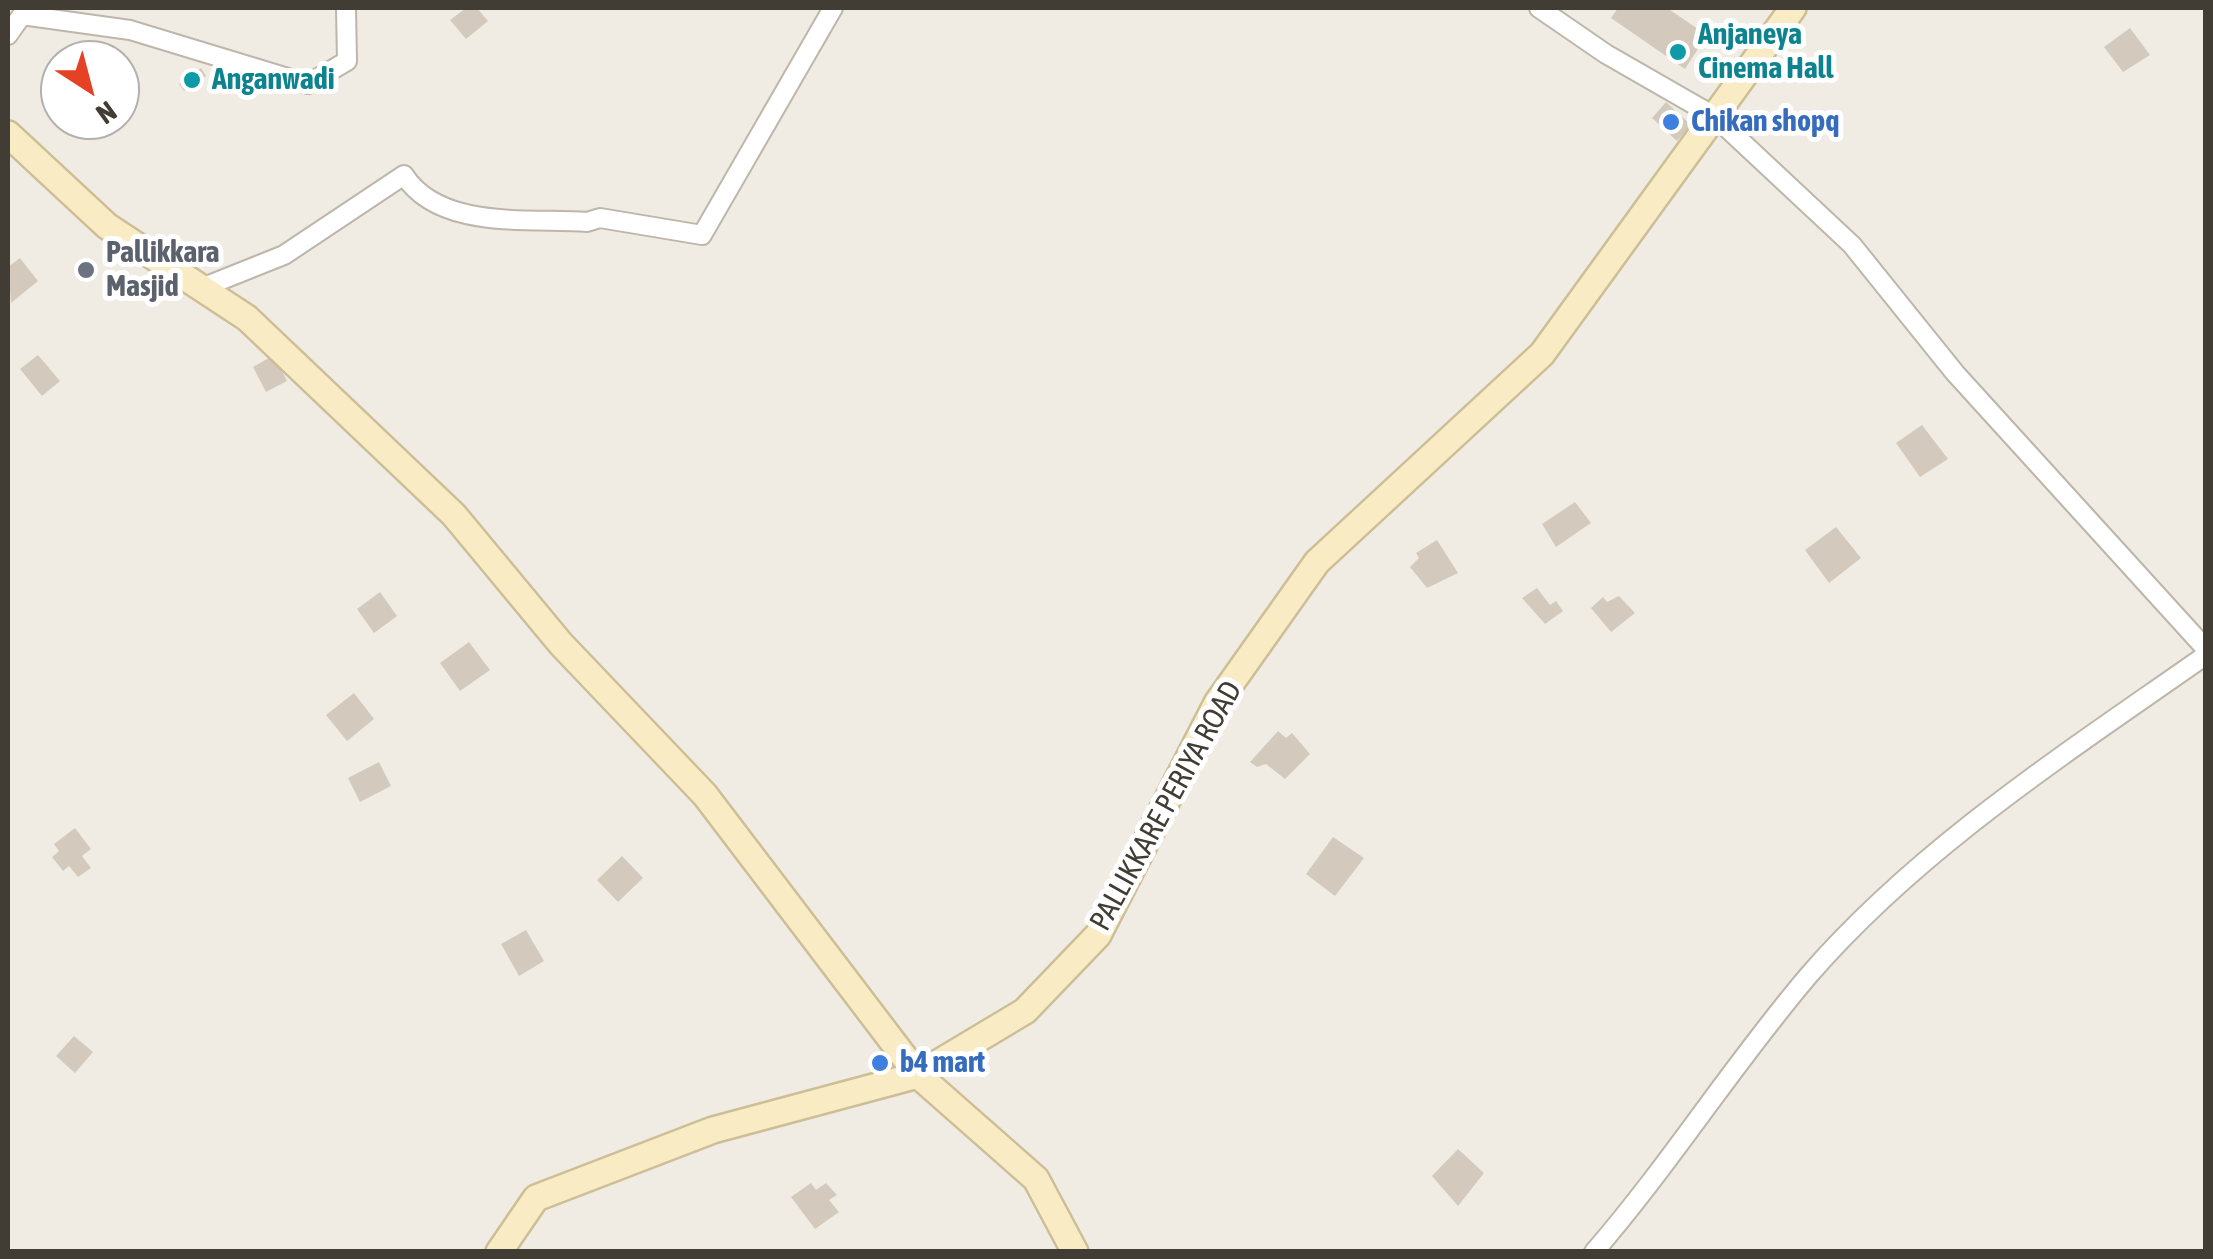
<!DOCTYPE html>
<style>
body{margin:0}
#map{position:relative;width:2213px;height:1259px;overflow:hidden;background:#f0ece3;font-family:"Asap Condensed",sans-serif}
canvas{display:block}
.frame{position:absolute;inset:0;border:10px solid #413c34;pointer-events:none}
.north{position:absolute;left:40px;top:40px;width:100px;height:100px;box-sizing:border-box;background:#fff;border:2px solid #b3b1ae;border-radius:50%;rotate:144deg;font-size:28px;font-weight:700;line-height:40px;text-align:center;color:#413c34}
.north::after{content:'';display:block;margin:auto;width:35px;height:45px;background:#e54225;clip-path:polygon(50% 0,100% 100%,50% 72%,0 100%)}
</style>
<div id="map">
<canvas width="2213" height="1259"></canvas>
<div class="frame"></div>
<div class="north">N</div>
</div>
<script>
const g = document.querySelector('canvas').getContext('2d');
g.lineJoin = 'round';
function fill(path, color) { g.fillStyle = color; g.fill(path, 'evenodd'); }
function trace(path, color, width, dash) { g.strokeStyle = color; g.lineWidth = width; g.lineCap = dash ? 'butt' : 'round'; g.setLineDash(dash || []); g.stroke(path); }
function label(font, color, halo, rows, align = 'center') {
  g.font = font + ' "Asap Condensed",sans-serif'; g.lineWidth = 10; g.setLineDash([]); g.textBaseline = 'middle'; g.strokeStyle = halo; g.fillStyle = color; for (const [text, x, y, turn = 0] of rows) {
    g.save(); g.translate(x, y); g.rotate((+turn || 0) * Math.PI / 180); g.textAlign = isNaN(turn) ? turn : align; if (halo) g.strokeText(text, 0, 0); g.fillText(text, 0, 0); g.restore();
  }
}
const building = new Path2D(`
 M 466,8 L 477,8 L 488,21 L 466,39 L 450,20 Z
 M 1618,8 L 1667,8 L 1707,35 L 1685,69 L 1611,18 Z
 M 2130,28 L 2150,55 L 2123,72 L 2104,47 Z
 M 201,68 L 206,76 L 184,91 L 179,84 Z
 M 1666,102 L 1691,125 L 1677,141 L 1652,118 Z
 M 20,258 L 38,281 L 11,303 L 8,267 Z
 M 38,355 L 60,381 L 42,396 L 20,369 Z
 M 274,355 L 287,381 L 266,392 L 253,367 Z
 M 1922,425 L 1948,459 L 1920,477 L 1896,443 Z
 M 1575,502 L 1591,523 L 1556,547 L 1542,524 Z
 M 1836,527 L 1861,558 L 1829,583 L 1805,550 Z
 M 1437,540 L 1458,573 L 1427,588 L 1410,567 L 1419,558 L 1416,553 Z
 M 1537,588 L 1550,605 L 1556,601 L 1563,611 L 1545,624 L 1522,598 Z
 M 380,592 L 397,616 L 374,633 L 357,609 Z
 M 1619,596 L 1635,613 L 1611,632 L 1591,608 L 1603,597 L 1607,602 Z
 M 469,642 L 490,670 L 460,691 L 440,663 Z
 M 354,693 L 374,719 L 347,741 L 326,715 Z
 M 1278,731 L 1286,738 L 1292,733 L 1310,754 L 1285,779 L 1266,764 L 1257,767 L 1250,762 Z
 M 379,762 L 391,786 L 360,802 L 348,778 Z
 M 75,828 L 91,849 L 82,856 L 91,868 L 78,877 L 69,866 L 63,871 L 52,857 L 59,851 L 54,844 Z
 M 1333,837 L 1364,858 L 1335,896 L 1306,874 Z
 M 622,856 L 643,878 L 618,902 L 597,880 Z
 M 526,930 L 544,961 L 519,976 L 501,944 Z
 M 74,1036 L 93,1052 L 75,1073 L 56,1056 Z
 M 1458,1149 L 1484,1173 L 1458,1206 L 1432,1176 Z
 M 811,1183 L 816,1190 L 826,1183 L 837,1195 L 829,1200 L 839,1212 L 815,1229 L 791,1197 Z`);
const street = new Path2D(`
 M 1539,8 L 1606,54 L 1714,116 L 1852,245 L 1955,373 L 2206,649
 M 8,35 L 22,15 L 130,30 L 308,84 L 347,61 L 346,8
 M 199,289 L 284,255 L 404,175 C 439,230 528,218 587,222 L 600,218 L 702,235 L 833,8
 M 1594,1252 C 1671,1163 1733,1064 1809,975 C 1920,847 2068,752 2206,655`);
const secondary = new Path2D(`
 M 8,134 L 107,226 L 247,318 L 454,515 L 561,644 L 705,795 L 918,1075 L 1036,1179 L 1075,1252
 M 499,1252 L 536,1198 L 713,1130 L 918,1075 L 1025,1011 L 1098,935 L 1217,703 L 1317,562 L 1542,354 L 1793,8`);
const markers = [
 [1678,52,10,"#0f9aa8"],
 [192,80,10,"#0f9aa8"],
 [1671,122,10,"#3f7fe0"],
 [86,270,10,"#6b7280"],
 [880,1063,10,"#3f7fe0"]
];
const cultureNames = [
 ["Anjaneya",1698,35],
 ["Cinema Hall",1698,69],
 ["Anganwadi",212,80]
];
const shopNames = [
 ["Chikan shopq",1691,122],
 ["b4 mart",900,1063]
];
const worshipNames = [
 ["Pallikkara",106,253],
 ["Masjid",106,287]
];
const streetNames = [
 ["PALLIKKARE PERIYA ROAD",1166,806,-61]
];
fill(building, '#d3cabd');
trace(street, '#bdb6aa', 22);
trace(secondary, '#ccbe96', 30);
trace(street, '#fff', 18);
trace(secondary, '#f9ecc4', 25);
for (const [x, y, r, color] of markers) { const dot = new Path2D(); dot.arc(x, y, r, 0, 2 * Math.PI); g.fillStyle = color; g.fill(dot); trace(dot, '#fff', 4); }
label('bold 30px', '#0d838f', '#fff', cultureNames, 'left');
label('bold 30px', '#366cbe', '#fff', shopNames, 'left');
label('bold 30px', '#5b616d', '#fff', worshipNames, 'left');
label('30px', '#413c34', '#fff', streetNames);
</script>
